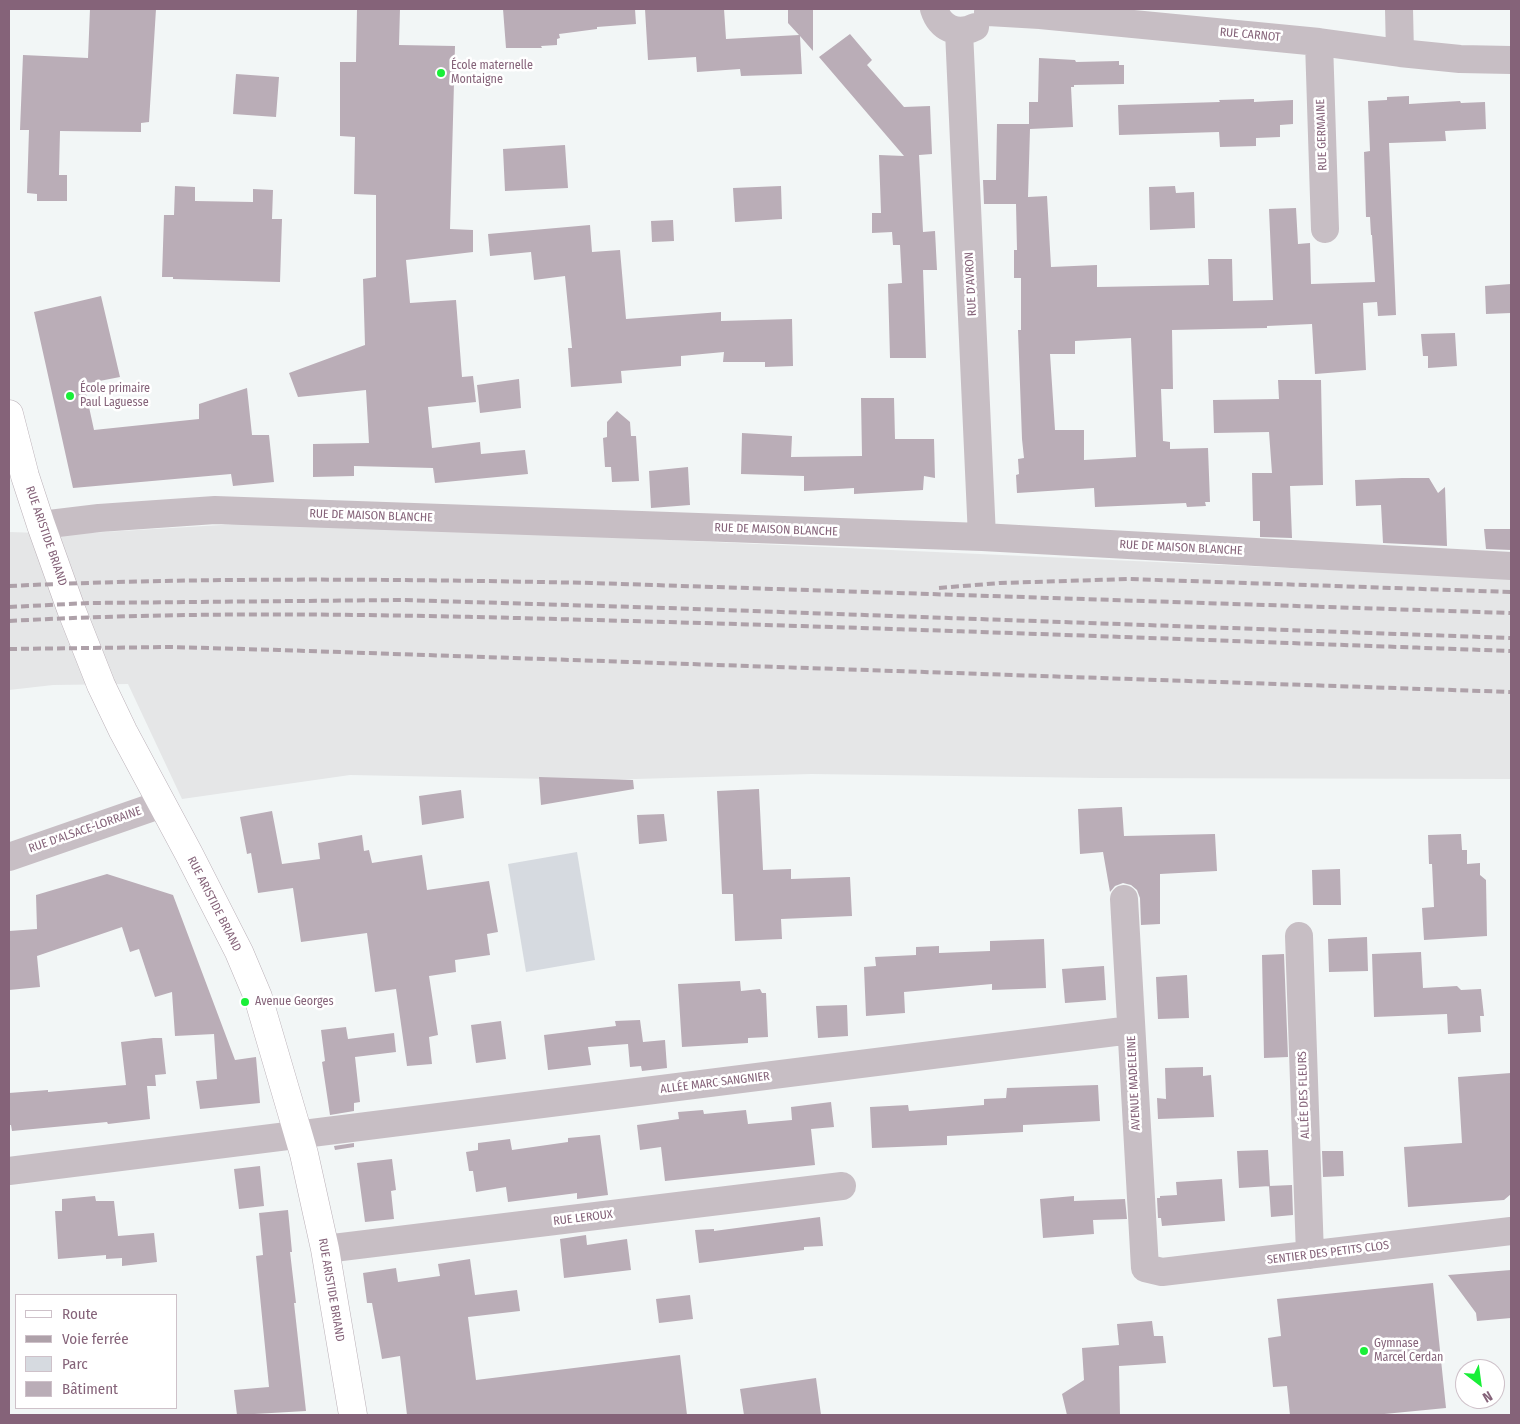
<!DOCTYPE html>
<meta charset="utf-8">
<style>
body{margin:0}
#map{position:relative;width:1520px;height:1424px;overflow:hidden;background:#f2f6f6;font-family:"Fira Sans Condensed",sans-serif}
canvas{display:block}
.frame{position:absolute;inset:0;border:10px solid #856379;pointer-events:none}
.legend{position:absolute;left:15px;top:1294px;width:162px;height:115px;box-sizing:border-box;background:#fff;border:1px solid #cec1c9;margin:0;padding:6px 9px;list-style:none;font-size:15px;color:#856379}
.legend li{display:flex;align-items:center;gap:10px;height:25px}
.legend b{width:25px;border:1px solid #cec1c9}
.north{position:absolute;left:1455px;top:1359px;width:50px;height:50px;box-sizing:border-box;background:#fff;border:1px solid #cec1c9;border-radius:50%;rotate:150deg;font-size:14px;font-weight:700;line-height:20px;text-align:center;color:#856379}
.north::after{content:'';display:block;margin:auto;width:18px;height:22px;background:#19ef38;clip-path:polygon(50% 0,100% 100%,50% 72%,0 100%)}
</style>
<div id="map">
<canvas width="1520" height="1424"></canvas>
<div class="frame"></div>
<ul class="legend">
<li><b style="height:6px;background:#fff"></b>Route</li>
<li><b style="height:6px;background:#aea1a9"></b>Voie ferrée</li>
<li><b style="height:14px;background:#d6dae0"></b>Parc</li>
<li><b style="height:14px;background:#baadb7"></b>Bâtiment</li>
</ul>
<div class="north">N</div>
</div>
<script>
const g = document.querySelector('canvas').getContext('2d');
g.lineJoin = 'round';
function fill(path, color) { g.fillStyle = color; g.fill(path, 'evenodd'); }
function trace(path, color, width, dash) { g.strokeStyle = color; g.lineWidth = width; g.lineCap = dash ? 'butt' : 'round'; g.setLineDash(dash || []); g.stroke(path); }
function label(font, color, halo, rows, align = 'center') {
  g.font = font + ' "Fira Sans Condensed",sans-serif'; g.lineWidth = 5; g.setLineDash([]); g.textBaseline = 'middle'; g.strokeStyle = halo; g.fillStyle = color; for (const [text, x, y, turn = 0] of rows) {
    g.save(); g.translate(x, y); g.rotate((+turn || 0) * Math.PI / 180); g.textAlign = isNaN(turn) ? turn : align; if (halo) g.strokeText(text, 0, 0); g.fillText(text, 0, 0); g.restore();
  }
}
const built = new Path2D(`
 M 271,522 L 1511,578 L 1511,779 L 1100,778 L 811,774 L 600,780 L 350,775 L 182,799 L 128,684 L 53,685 L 9,690 L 9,532 L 71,534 Z`);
const green = new Path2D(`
 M 577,852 L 595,960 L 526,972 L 508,864 Z`);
const building = new Path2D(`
 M 90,9 L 156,9 L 149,122 L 141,123 L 141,132 L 60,131 L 59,175 L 67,175 L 67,201 L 37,201 L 37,194 L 27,193 L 29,130 L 20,130 L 23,55 L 88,58 Z
 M 357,9 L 400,9 L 399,45 L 455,46 L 450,229 L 473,230 L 473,252 L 406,260 L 410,303 L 456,300 L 462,377 L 473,376 L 476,402 L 428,407 L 432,448 L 480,442 L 481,454 L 525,450 L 528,474 L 435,483 L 433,468 L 354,466 L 354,476 L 313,477 L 313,444 L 369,443 L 366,390 L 298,397 L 289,373 L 365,345 L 363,279 L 376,277 L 376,195 L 354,194 L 355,137 L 340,136 L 340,62 L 356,62 Z
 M 503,9 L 635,9 L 636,24 L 597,27 L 597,29 L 559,34 L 560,38 L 557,39 L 557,45 L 541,46 L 542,48 L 506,48 Z
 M 645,9 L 724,9 L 726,39 L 799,35 L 788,23 L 788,9 L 813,9 L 813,51 L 800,36 L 802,74 L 741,76 L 740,69 L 697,72 L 696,57 L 648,60 Z
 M 850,34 L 872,60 L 867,65 L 904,107 L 930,106 L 932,154 L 919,155 L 923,232 L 935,231 L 937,270 L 923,270 L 926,358 L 890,358 L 888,284 L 902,283 L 900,245 L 893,245 L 892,232 L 872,233 L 872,213 L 881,213 L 879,155 L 904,156 L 819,57 Z
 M 1039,58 L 1075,60 L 1076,62 L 1119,61 L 1119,65 L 1124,65 L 1124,84 L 1074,85 L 1074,87 L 1071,87 L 1073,127 L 1030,129 L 1028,197 L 1047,196 L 1051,267 L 1097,265 L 1097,287 L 1209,285 L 1208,259 L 1232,259 L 1233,301 L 1273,300 L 1269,209 L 1296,208 L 1298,244 L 1310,243 L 1311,284 L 1375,282 L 1372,235 L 1371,235 L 1370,217 L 1366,217 L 1364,152 L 1370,151 L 1368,101 L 1387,100 L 1387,97 L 1409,96 L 1409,104 L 1460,101 L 1461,103 L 1485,102 L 1486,129 L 1445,131 L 1446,141 L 1389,143 L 1396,315 L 1378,316 L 1377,302 L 1363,303 L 1366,370 L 1315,374 L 1312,324 L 1267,326 L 1267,328 L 1172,330 L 1173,389 L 1161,389 L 1163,441 L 1170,442 L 1170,449 L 1208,448 L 1210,502 L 1205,502 L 1206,506 L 1187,507 L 1186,503 L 1095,507 L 1094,488 L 1017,493 L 1016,475 L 1019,474 L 1018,459 L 1024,458 L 1022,439 L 1018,330 L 1021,330 L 1021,278 L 1014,278 L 1014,250 L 1017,250 L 1016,204 L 984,204 L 983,180 L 996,180 L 997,124 L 1029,124 L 1029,102 L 1038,102 ZM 1131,338 L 1136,457 L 1084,460 L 1084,430 L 1055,430 L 1050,354 L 1075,354 L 1075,341 Z
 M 236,74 L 279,77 L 276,117 L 233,114 Z
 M 1254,99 L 1254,102 L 1293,100 L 1293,124 L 1280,125 L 1280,137 L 1256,138 L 1256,146 L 1220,147 L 1219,132 L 1119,135 L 1118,105 L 1220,102 L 1219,100 Z
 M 565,145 L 568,188 L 505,191 L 503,149 Z
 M 175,186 L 195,187 L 195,201 L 253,202 L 253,189 L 273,190 L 272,219 L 282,219 L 280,282 L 173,279 L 173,277 L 162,277 L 164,215 L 174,215 Z
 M 781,186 L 782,219 L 735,222 L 733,188 Z
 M 1175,186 L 1176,193 L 1194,192 L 1195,228 L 1150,230 L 1149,187 Z
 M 673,220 L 674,241 L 652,242 L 651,221 Z
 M 590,225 L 592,252 L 620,250 L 626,319 L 721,312 L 721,321 L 792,319 L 793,366 L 765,367 L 765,362 L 723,362 L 724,352 L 681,356 L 681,366 L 621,371 L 622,383 L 571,387 L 568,348 L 572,348 L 565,276 L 534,280 L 531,252 L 490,256 L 488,234 Z
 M 1511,284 L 1511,313 L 1486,314 L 1485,286 Z
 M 101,296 L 120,377 L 84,384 L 94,430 L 199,419 L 199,404 L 247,388 L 252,435 L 269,435 L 274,482 L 233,486 L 231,474 L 73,488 L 34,312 Z
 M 1455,333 L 1457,366 L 1428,368 L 1428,356 L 1423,356 L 1421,334 Z
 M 519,379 L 521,408 L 480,413 L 477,385 Z
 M 1278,380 L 1321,380 L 1323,485 L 1290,486 L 1292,538 L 1260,537 L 1260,521 L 1253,521 L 1252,473 L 1272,473 L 1269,432 L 1214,433 L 1213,400 L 1279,399 Z
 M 861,398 L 894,398 L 895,439 L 934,439 L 935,478 L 924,476 L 923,490 L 854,494 L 854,488 L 804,491 L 804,476 L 741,474 L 742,433 L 792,436 L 791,457 L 862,456 Z
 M 617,411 L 630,422 L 631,436 L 636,436 L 639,481 L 612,482 L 611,467 L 605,467 L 603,438 L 607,437 L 607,422 Z
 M 688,467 L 690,505 L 651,508 L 649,471 Z
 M 1402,478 L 1429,478 L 1438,493 L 1445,487 L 1447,546 L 1383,543 L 1381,505 L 1356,506 L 1355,480 Z
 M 1484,529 L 1511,529 L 1511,550 L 1486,549 Z
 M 539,777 L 633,780 L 634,789 L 541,805 Z
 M 759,789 L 763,870 L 791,869 L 791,879 L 850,877 L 852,916 L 781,919 L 782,939 L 735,941 L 733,894 L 722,894 L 717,791 Z
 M 461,790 L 464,818 L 422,825 L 419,796 Z
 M 1122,807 L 1124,836 L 1215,834 L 1217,871 L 1160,874 L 1160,924 L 1141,925 L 1140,898 L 1137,890 L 1131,885 L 1123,883 L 1115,886 L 1110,892 L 1103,852 L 1080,854 L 1078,809 Z
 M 272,811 L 282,864 L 320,859 L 318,843 L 362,835 L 364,851 L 369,850 L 372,863 L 422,855 L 427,890 L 489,881 L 498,932 L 487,934 L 490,955 L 455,960 L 456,972 L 429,976 L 438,1035 L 429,1037 L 432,1064 L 407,1066 L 396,989 L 375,992 L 367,933 L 301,942 L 293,888 L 258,893 L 251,853 L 247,854 L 240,817 Z
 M 664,814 L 667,841 L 639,844 L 637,815 Z
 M 1461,834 L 1462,850 L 1467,850 L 1467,864 L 1480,863 L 1480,875 L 1486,880 L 1487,936 L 1424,940 L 1422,908 L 1434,907 L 1432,864 L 1429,864 L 1428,835 Z
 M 1340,869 L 1341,905 L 1313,905 L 1312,870 Z
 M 107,874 L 173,895 L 235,1060 L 256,1057 L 260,1103 L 200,1109 L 196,1081 L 217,1079 L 214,1034 L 175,1036 L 172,992 L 155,997 L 139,949 L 130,952 L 122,927 L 37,956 L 40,987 L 9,990 L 9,931 L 37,929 L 36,895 Z
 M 1367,937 L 1368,971 L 1329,972 L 1328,939 Z
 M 1044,939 L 1046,988 L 992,990 L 992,984 L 904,992 L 905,1013 L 866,1016 L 864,967 L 876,966 L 875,957 L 916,955 L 916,947 L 939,946 L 939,953 L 990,951 L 990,941 Z
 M 1421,952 L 1423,988 L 1457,986 L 1461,990 L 1481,989 L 1484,1016 L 1480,1016 L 1481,1032 L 1448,1034 L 1447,1014 L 1374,1017 L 1372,954 Z
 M 1284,954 L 1288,1057 L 1264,1058 L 1262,955 Z
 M 1104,966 L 1106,1000 L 1065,1003 L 1062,969 Z
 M 1187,975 L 1189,1018 L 1158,1019 L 1156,977 Z
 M 740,981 L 741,991 L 760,989 L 762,993 L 766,993 L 768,1037 L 748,1038 L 748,1043 L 682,1047 L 678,984 Z
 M 847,1005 L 848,1036 L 818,1038 L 816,1006 Z
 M 640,1020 L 643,1042 L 665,1040 L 667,1068 L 642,1071 L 641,1066 L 630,1067 L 628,1044 L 588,1047 L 591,1065 L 548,1070 L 544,1035 L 616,1026 L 615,1021 Z
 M 501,1021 L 506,1059 L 476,1063 L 471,1025 Z
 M 346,1027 L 348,1039 L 394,1033 L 396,1052 L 355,1057 L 360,1102 L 354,1103 L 354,1111 L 330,1115 L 322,1062 L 325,1061 L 321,1030 Z
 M 153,1038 L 162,1038 L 166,1074 L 155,1075 L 156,1086 L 147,1086 L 150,1119 L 108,1124 L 107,1122 L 12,1131 L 11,1125 L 9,1125 L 9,1093 L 48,1090 L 48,1092 L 126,1085 L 121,1042 Z
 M 1203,1067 L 1203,1076 L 1211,1075 L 1214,1117 L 1158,1119 L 1157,1098 L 1166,1099 L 1165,1068 Z
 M 1511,1073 L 1511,1194 L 1504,1200 L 1408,1207 L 1404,1147 L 1462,1143 L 1458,1077 Z
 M 1098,1085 L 1100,1121 L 1023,1125 L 1023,1132 L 947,1136 L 947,1145 L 872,1148 L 870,1107 L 908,1105 L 909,1111 L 984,1105 L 984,1099 L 1006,1098 L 1007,1088 Z
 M 831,1102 L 834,1127 L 811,1129 L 815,1165 L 665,1181 L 661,1147 L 640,1150 L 637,1125 L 679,1119 L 678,1112 L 703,1110 L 704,1114 L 746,1110 L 748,1124 L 792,1120 L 791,1107 Z
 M 600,1135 L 608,1195 L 577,1199 L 577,1193 L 508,1202 L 506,1187 L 476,1192 L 473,1171 L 469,1171 L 466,1152 L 478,1150 L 478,1143 L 510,1139 L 512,1150 L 568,1142 L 568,1138 Z
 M 354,1143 L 354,1147 L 335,1150 L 334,1146 Z
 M 1268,1150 L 1270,1186 L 1239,1188 L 1237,1151 Z
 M 1322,1151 L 1343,1151 L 1344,1176 L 1323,1177 Z
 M 392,1159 L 396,1190 L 391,1191 L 394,1219 L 365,1222 L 357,1163 Z
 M 260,1166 L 264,1206 L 239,1209 L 234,1169 Z
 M 1222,1179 L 1225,1221 L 1162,1226 L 1161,1218 L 1158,1218 L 1157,1198 L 1160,1198 L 1160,1196 L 1177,1195 L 1176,1182 Z
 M 1292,1185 L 1293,1215 L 1271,1217 L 1269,1186 Z
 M 95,1196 L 96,1201 L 114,1201 L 118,1236 L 154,1233 L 157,1262 L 122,1266 L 122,1258 L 106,1259 L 106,1255 L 58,1259 L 55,1211 L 62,1211 L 62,1199 Z
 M 1074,1196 L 1074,1201 L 1125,1199 L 1127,1219 L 1093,1220 L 1094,1234 L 1043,1238 L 1040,1199 Z
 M 288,1210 L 292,1252 L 290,1252 L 296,1303 L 294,1303 L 306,1411 L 237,1415 L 234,1390 L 269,1387 L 256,1256 L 263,1255 L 259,1213 Z
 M 820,1217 L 823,1246 L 804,1247 L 804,1250 L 699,1263 L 695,1230 L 714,1229 L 714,1231 Z
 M 586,1235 L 587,1245 L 627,1239 L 631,1270 L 564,1278 L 560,1239 Z
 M 470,1259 L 475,1295 L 517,1290 L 520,1311 L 468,1317 L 476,1380 L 680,1355 L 687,1415 L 407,1415 L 400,1356 L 382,1359 L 372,1303 L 367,1303 L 363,1273 L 396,1268 L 398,1282 L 440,1276 L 438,1264 Z
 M 1511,1270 L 1511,1318 L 1477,1321 L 1476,1313 L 1448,1275 Z
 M 1433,1283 L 1446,1408 L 1374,1415 L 1290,1415 L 1287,1386 L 1273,1387 L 1268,1338 L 1281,1336 L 1277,1299 Z
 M 690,1295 L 693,1319 L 659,1323 L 656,1299 Z
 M 1152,1321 L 1154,1336 L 1163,1336 L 1166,1363 L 1119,1366 L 1120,1415 L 1067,1415 L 1062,1394 L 1084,1380 L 1082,1348 L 1119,1345 L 1117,1324 Z
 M 816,1378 L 821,1415 L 744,1415 L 740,1389 Z`);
const minor = new Path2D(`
 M 934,9 C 940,28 957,36 975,27
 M 1399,9 L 1400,53
 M 988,12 L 1040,15 L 1319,42 L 1400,53 L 1460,59 L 1511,60
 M 959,31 L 982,537
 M 1319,42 L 1325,229
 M 41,525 L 99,518 L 215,510 L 982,537 L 1511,566
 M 9,857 L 162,804
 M 1124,899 L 1145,1268 L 1162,1272 L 1511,1231
 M 1299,936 L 1310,1255
 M 9,1171 L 1131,1030
 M 325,1249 L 842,1186`);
const major = new Path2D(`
 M 9,414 L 25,476 L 41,525 L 71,609 L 101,685 L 123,731 L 189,854 L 239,952 L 258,997 L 304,1154 L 325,1249 L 353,1415`);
const rail = new Path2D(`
 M 9,586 C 203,577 398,579 592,583 L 1511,613
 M 939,588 L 1000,583 L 1129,579 L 1511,592
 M 9,607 L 89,603 L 402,600 L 668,608 L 1511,638
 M 9,621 C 227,609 447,616 666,622 C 948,630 1229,641 1511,651
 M 9,649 L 170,647 L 279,650 L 1511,692`);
const markers = [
 [441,73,5,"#19ef38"],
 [70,396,5,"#19ef38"],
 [245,1002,5,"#19ef38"],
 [1364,1351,5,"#19ef38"]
];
const streetNames = [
 ["RUE CARNOT",1250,35,5],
 ["RUE GERMAINE",1322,135,-92],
 ["RUE D'AVRON",971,284,-93],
 ["RUE DE MAISON BLANCHE",371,516,2],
 ["RUE DE MAISON BLANCHE",776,530,2],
 ["RUE ARISTIDE BRIAND",46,536,71],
 ["RUE DE MAISON BLANCHE",1181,548,3],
 ["RUE D'ALSACE-LORRAINE",85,830,-19],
 ["RUE ARISTIDE BRIAND",214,904,63],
 ["ALLÉE MARC SANGNIER",715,1083,-7],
 ["AVENUE MADELEINE",1134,1083,-93],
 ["ALLÉE DES FLEURS",1304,1095,-92],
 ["RUE LEROUX",583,1218,-7],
 ["SENTIER DES PETITS CLOS",1328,1253,-7],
 ["RUE ARISTIDE BRIAND",331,1290,80]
];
const poiNames = [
 ["École maternelle",451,66],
 ["Montaigne",451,80],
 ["École primaire",80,389],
 ["Paul Laguesse",80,403],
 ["Avenue Georges",255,1002],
 ["Gymnase",1374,1344],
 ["Marcel Cerdan",1374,1358]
];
fill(built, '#e5e6e7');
fill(green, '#d6dae0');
fill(building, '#baadb7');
trace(major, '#bbb1b8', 29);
trace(minor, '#c7bec4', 28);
trace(major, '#fff', 28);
trace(rail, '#aea1a9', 4, [8, 4]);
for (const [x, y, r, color] of markers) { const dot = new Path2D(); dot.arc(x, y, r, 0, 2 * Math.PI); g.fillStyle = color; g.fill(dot); trace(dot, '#fff', 2); }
label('12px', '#856379', '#fff', streetNames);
label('12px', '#856379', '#fff', poiNames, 'left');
</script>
